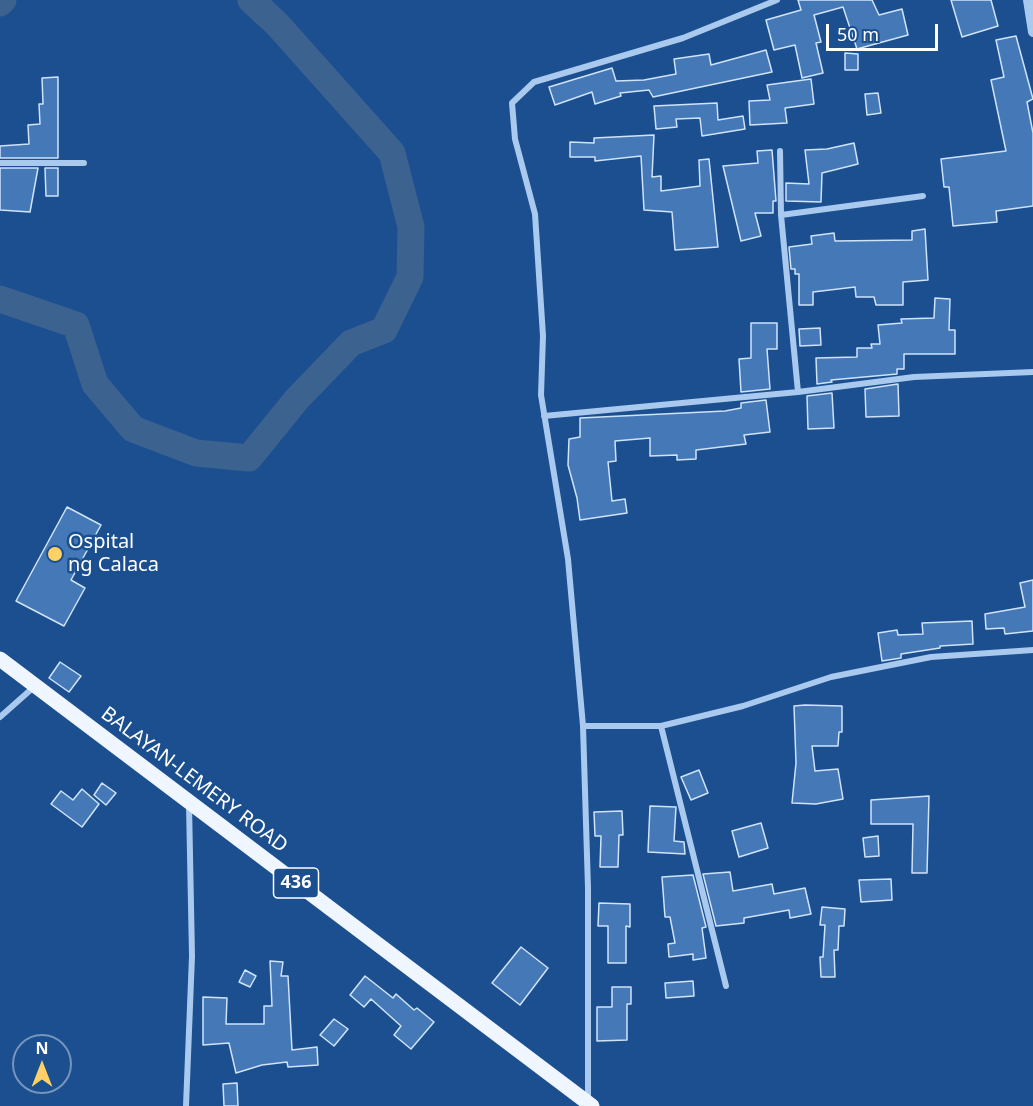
<!DOCTYPE html>
<style>
body{margin:0}
#map{position:relative;width:1033px;height:1106px;overflow:hidden;background:#1b4f8f;font-family:"Noto Sans",sans-serif}
canvas{display:block}
.north{position:absolute;left:12px;top:1034px;width:60px;height:60px;box-sizing:border-box;background:#1b4f8f;border:2px solid #7695bc;border-radius:50%;rotate:0deg;font-size:16px;font-weight:700;line-height:24px;text-align:center;color:#fff}
.north::after{content:'';display:block;margin:auto;width:21px;height:27px;background:#ffd166;clip-path:polygon(50% 0,100% 100%,50% 72%,0 100%)}
.scale{position:absolute;left:826px;top:24px;width:112px;height:27px;box-sizing:border-box;border:3px solid #fff;border-top:0;padding-left:8px;font-size:18px;line-height:21px;white-space:nowrap;color:#fff;-webkit-text-stroke:4px #1b4f8f;paint-order:stroke}
</style>
<div id="map">
<canvas width="1033" height="1106"></canvas>
<div class="north">N</div>
<div class="scale">50 m</div>
</div>
<script>
const g = document.querySelector('canvas').getContext('2d');
g.lineJoin = 'round';
function trace(path, color, width, dash) { g.strokeStyle = color; g.lineWidth = width; g.lineCap = dash ? 'butt' : 'round'; g.setLineDash(dash || []); g.stroke(path); }
function fill(path, color) { g.fillStyle = color; g.fill(path, 'evenodd'); }
function label(font, color, halo, rows, align = 'center') {
  g.font = font + ' "Noto Sans",sans-serif'; g.lineWidth = 5; g.setLineDash([]); g.textBaseline = 'middle'; g.strokeStyle = halo; g.fillStyle = color; for (const [text, x, y, turn = 0] of rows) {
    g.save(); g.translate(x, y); g.rotate((+turn || 0) * Math.PI / 180); g.textAlign = isNaN(turn) ? turn : align; if (halo) g.strokeText(text, 0, 0); g.fillText(text, 0, 0); g.restore();
  }
}
const river = new Path2D(`
 M 0,3 L 3,0
 M 0,299 L 76,325 L 95,384 L 133,429 L 196,453 L 249,458 L 297,399 L 351,343 L 384,330 L 410,277 L 411,227 L 392,153 L 277,24 L 251,0`);
const building = new Path2D(`
 M 798,0 L 872,0 L 879,15 L 902,9 L 908,35 L 857,49 L 843,7 L 814,15 L 821,42 L 816,43 L 823,73 L 802,78 L 795,45 L 774,50 L 766,20 L 801,10 Z
 M 951,0 L 991,0 L 998,26 L 962,37 Z
 M 1016,36 L 1033,99 L 1027,102 L 1033,133 L 1033,206 L 996,211 L 997,222 L 953,226 L 949,187 L 944,187 L 941,159 L 1006,151 L 991,80 L 1004,77 L 996,40 Z
 M 766,50 L 772,72 L 653,97 L 649,90 L 620,93 L 621,96 L 595,104 L 592,92 L 555,105 L 549,87 L 612,68 L 616,81 L 644,80 L 676,74 L 674,59 L 709,54 L 711,65 Z
 M 845,53 L 858,54 L 858,70 L 845,70 Z
 M 58,77 L 58,158 L 0,158 L 0,146 L 29,144 L 28,125 L 40,124 L 39,104 L 43,104 L 42,78 Z
 M 811,79 L 814,104 L 785,108 L 787,123 L 750,125 L 749,101 L 770,100 L 767,85 Z
 M 878,93 L 881,113 L 867,115 L 865,94 Z
 M 717,103 L 718,120 L 743,116 L 745,129 L 702,136 L 700,118 L 676,119 L 677,127 L 656,129 L 654,106 Z
 M 654,135 L 652,177 L 661,176 L 661,191 L 700,186 L 699,160 L 709,159 L 718,247 L 675,250 L 672,212 L 644,210 L 641,156 L 595,161 L 595,157 L 570,157 L 570,142 L 594,143 L 594,138 Z
 M 854,143 L 858,164 L 822,173 L 821,202 L 786,201 L 786,183 L 809,184 L 805,150 L 827,149 Z
 M 772,150 L 776,201 L 773,201 L 773,213 L 755,213 L 761,236 L 741,241 L 723,166 L 758,163 L 757,151 Z
 M 0,168 L 38,168 L 30,212 L 0,210 Z
 M 45,168 L 58,168 L 58,196 L 46,196 Z
 M 925,229 L 928,280 L 903,282 L 903,305 L 876,305 L 874,297 L 856,297 L 855,287 L 813,292 L 813,305 L 799,305 L 799,274 L 795,274 L 795,269 L 791,269 L 789,247 L 812,244 L 811,236 L 834,233 L 835,241 L 912,240 L 912,231 Z
 M 935,298 L 950,299 L 949,330 L 955,330 L 955,354 L 904,354 L 904,369 L 897,369 L 897,374 L 831,380 L 832,382 L 817,384 L 816,358 L 857,357 L 857,348 L 872,348 L 871,344 L 880,344 L 878,325 L 902,323 L 901,319 L 934,318 Z
 M 751,323 L 777,323 L 777,349 L 767,349 L 770,389 L 741,392 L 739,359 L 751,358 Z
 M 820,328 L 821,345 L 800,346 L 799,329 Z
 M 898,384 L 899,416 L 866,417 L 865,389 Z
 M 832,393 L 834,428 L 808,429 L 807,396 Z
 M 766,400 L 770,432 L 744,435 L 746,444 L 696,450 L 696,459 L 677,460 L 677,455 L 650,456 L 650,438 L 615,441 L 616,461 L 608,462 L 612,501 L 625,499 L 627,513 L 580,520 L 577,498 L 568,465 L 569,439 L 580,437 L 580,418 L 725,411 L 741,408 L 741,403 Z
 M 67,507 L 101,525 L 71,580 L 85,588 L 64,626 L 16,601 Z
 M 1033,580 L 1033,631 L 1005,634 L 1004,628 L 986,629 L 985,614 L 1025,607 L 1020,583 Z
 M 972,621 L 973,644 L 940,646 L 940,648 L 901,654 L 901,658 L 882,661 L 878,633 L 897,630 L 898,635 L 923,634 L 922,623 Z
 M 60,662 L 81,676 L 69,692 L 49,678 Z
 M 805,705 L 842,706 L 842,732 L 839,732 L 838,746 L 812,746 L 815,771 L 838,769 L 843,799 L 816,804 L 792,803 L 796,763 L 794,706 Z
 M 699,770 L 708,793 L 691,800 L 681,777 Z
 M 102,783 L 116,793 L 106,805 L 94,795 Z
 M 82,789 L 99,804 L 82,827 L 51,804 L 61,791 L 73,800 Z
 M 929,796 L 927,873 L 912,873 L 913,824 L 871,824 L 871,800 Z
 M 650,806 L 676,807 L 674,841 L 684,842 L 685,854 L 648,852 Z
 M 622,811 L 623,835 L 619,835 L 618,867 L 600,867 L 601,836 L 595,836 L 594,812 Z
 M 761,823 L 768,848 L 739,857 L 732,831 Z
 M 878,836 L 879,856 L 865,857 L 863,838 Z
 M 730,872 L 733,891 L 772,884 L 774,894 L 805,888 L 811,914 L 790,918 L 789,910 L 744,918 L 744,923 L 716,926 L 703,874 Z
 M 693,875 L 706,927 L 702,928 L 706,958 L 693,960 L 693,954 L 669,957 L 668,944 L 675,943 L 670,917 L 665,917 L 662,877 Z
 M 891,879 L 892,900 L 861,902 L 859,880 Z
 M 599,903 L 630,904 L 630,927 L 626,926 L 626,963 L 608,963 L 608,926 L 598,926 Z
 M 822,907 L 845,909 L 844,926 L 839,926 L 838,950 L 834,950 L 835,977 L 821,977 L 820,957 L 823,957 L 825,925 L 820,925 Z
 M 521,947 L 548,968 L 520,1005 L 492,983 Z
 M 270,961 L 283,962 L 281,976 L 288,976 L 292,1050 L 317,1047 L 318,1065 L 288,1067 L 287,1062 L 262,1065 L 236,1073 L 229,1043 L 203,1045 L 203,997 L 227,998 L 226,1024 L 264,1024 L 264,1006 L 272,1006 Z
 M 245,970 L 256,976 L 250,987 L 239,982 Z
 M 365,976 L 393,998 L 396,994 L 414,1010 L 417,1008 L 434,1022 L 411,1049 L 394,1035 L 401,1026 L 371,999 L 364,1007 L 350,995 Z
 M 693,981 L 694,996 L 666,998 L 665,983 Z
 M 612,987 L 631,987 L 631,1004 L 627,1004 L 627,1040 L 597,1041 L 597,1007 L 612,1007 Z
 M 334,1019 L 348,1029 L 334,1046 L 320,1035 Z
 M 237,1083 L 238,1106 L 224,1106 L 223,1084 Z`);
const minor = new Path2D(`
 M 780,151 L 781,215 L 798,392
 M 0,163 L 84,163
 M 781,215 L 923,196
 M 544,416 L 798,392 L 914,377 L 1033,372
 M 0,717 L 35,686
 M 583,726 L 661,726 L 743,706 L 831,677 L 931,657 L 1033,650
 M 661,726 L 726,986
 M 588,1099 L 588,888 L 583,726 L 568,559 L 541,395 L 543,336 L 535,214 L 515,139 L 512,103 L 534,82 L 683,38 L 777,0
 M 186,1106 L 192,956 L 189,804`);
const tertiary = new Path2D(`
 M 1028,0 L 1033,32`);
const primary = new Path2D(`
 M 0,659 L 592,1106`);
const markers = [
 [55,554,8,"#ffd166"]
];
const shields = [
 [296,883,45]
];
const shieldNames = [
 ["436",296,883]
];
const poiNames = [
 ["Ospital",68,542],
 ["ng Calaca",68,565]
];
const streetNames = [
 ["BALAYAN-LEMERY ROAD",194,780,37]
];
trace(river, '#3c6290', 27);
fill(building, '#4478b7');
trace(building, '#cfe3fa', 1.5);
trace(minor, '#a9c9ee', 6);
trace(tertiary, '#a9c9ee', 10);
trace(primary, '#f0f6ff', 15);
for (const [x, y, r, color] of markers) { const dot = new Path2D(); dot.arc(x, y, r, 0, 2 * Math.PI); g.fillStyle = color; g.fill(dot); trace(dot, '#1b4f8f', 2); }
for (const [x, y, w] of shields) { const box = new Path2D(); box.roundRect(x - w / 2, y - 15, w, 30, 4.5); g.fillStyle = '#1b4f8f'; g.fill(box); trace(box, '#fff', 1.5); }
label('bold 18px', '#fff', null, shieldNames);
label('20px', '#fff', '#1b4f8f', poiNames, 'left');
label('20px', '#fff', '#1b4f8f', streetNames);
</script>
